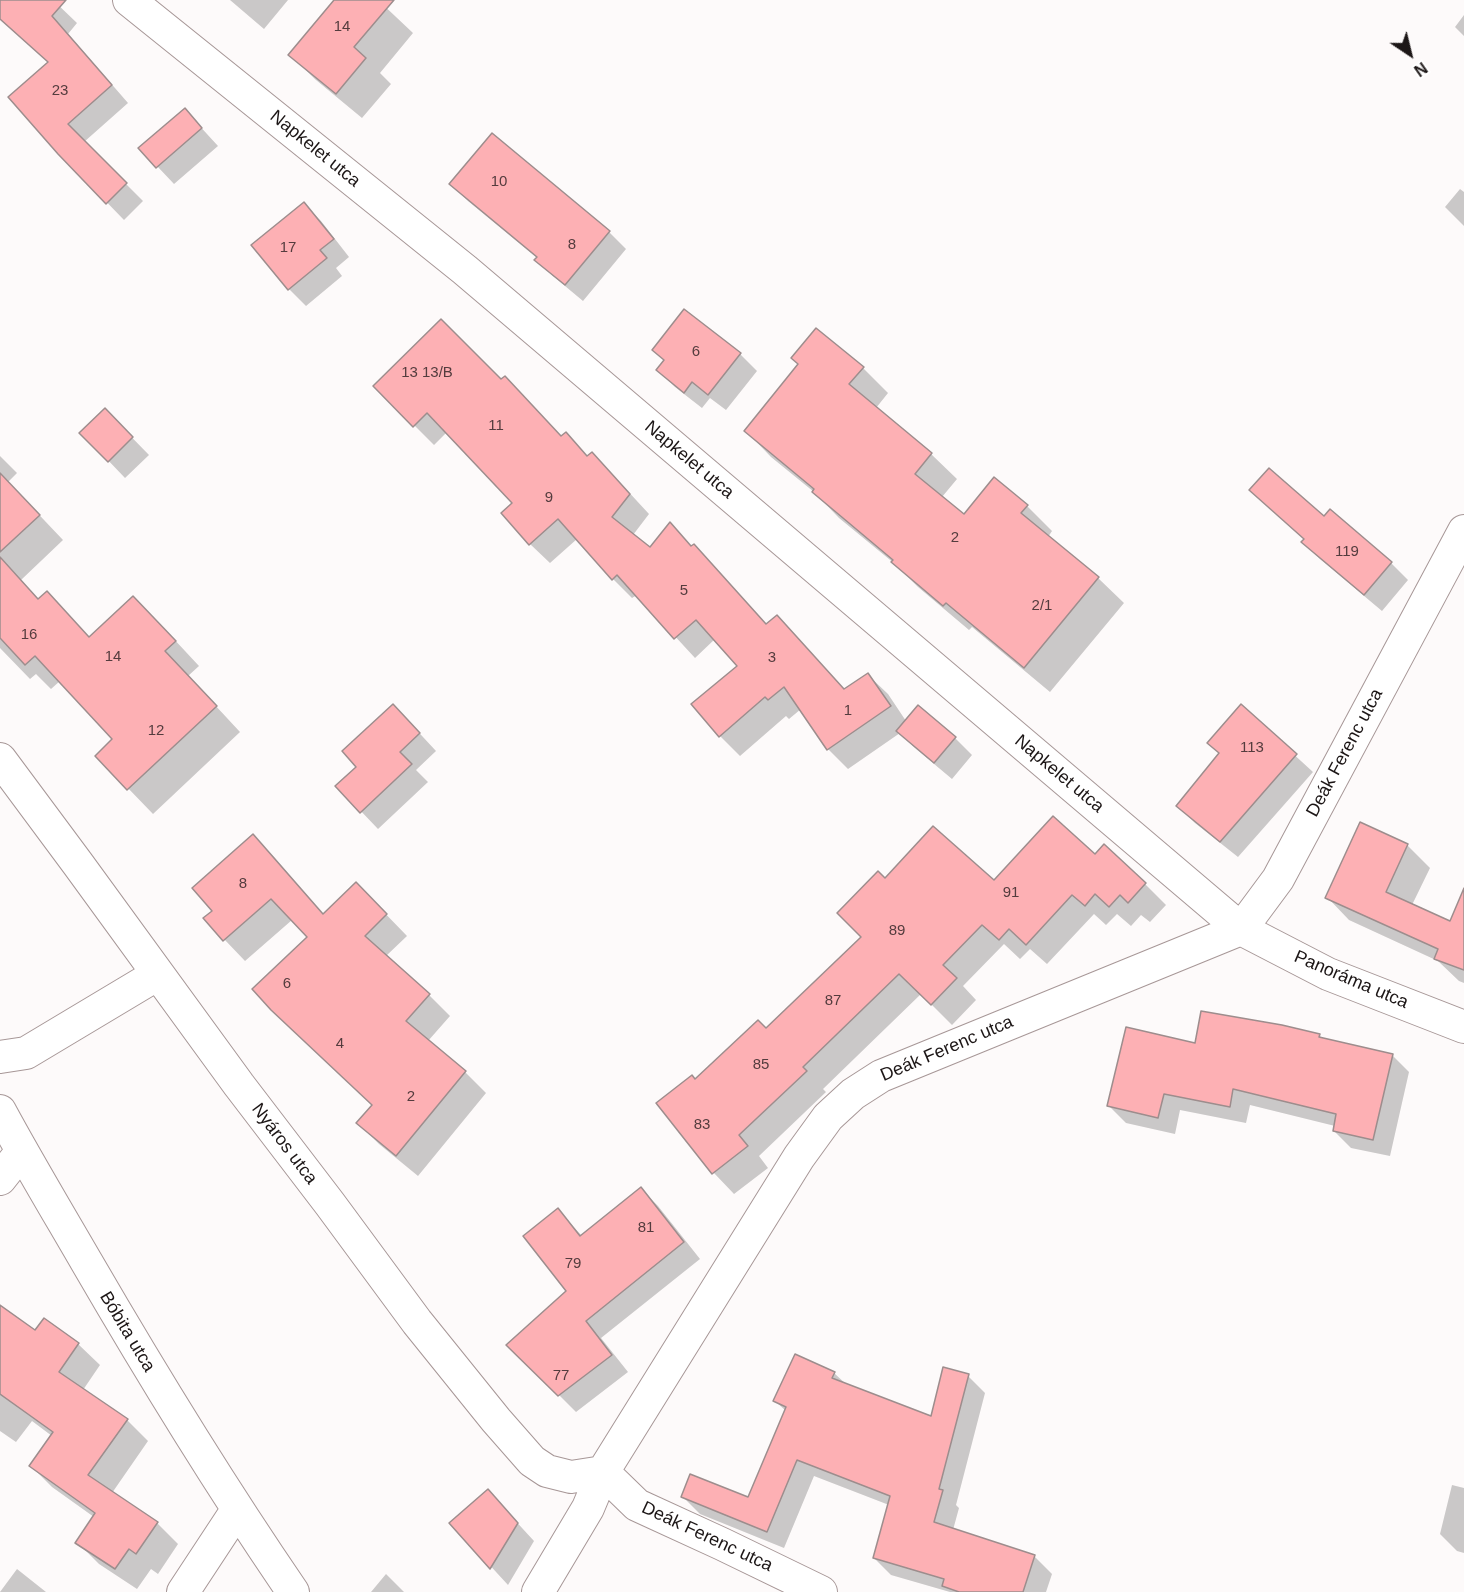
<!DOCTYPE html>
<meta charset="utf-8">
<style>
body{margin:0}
#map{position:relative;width:1464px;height:1592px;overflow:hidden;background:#fdfafa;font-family:Helvetica,sans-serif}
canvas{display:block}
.north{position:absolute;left:1380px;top:24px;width:60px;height:60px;-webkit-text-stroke:4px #fff;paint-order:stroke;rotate:145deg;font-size:16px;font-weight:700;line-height:24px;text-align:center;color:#1c1616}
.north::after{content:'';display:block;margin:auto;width:21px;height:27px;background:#1c1616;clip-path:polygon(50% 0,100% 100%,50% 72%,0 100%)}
</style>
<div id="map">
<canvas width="1464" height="1592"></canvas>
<div class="north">N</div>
</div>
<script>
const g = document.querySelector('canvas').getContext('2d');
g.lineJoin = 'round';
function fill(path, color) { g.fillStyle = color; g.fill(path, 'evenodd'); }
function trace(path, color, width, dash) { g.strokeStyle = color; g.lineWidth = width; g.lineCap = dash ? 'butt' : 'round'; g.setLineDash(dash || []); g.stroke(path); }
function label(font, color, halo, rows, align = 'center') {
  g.font = font + ' Helvetica,sans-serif'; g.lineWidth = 6; g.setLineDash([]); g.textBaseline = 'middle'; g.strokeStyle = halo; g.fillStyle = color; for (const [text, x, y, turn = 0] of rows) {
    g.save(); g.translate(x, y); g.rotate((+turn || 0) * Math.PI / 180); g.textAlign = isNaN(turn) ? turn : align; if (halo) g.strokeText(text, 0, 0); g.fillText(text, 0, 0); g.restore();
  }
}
const shadow = new Path2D(`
 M 0,0 L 53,0 L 77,23 L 68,34 L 128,103 L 84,142 L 143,201 L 124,220 L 59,153 L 49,63 L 0,19 Z
 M 230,0 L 288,0 L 264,29 Z
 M 336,0 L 378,0 L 413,33 L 380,73 L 391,84 L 362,118 L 316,80 L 290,55 Z
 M 1464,15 L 1464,36 L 1455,27 Z
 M 185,110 L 218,146 L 174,184 L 140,148 Z
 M 451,184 L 609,232 L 626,249 L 583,301 L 553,276 L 536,260 L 537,258 L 468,201 Z
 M 1460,189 L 1464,192 L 1464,226 L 1445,207 Z
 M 304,204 L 321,221 L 349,257 L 336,268 L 342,276 L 306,306 L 289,289 L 254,246 Z
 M 654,350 L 740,354 L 757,371 L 726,410 L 710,398 L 702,408 L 675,387 L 658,370 L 665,362 Z
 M 863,368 L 888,393 L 876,408 L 931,454 L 957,479 L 942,497 L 964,516 L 1027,506 L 1052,531 L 1048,537 L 1098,578 L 1124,603 L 1050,692 L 972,627 L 969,630 L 918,587 L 895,564 L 839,518 L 814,492 L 771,457 L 746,431 Z
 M 501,381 L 562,438 L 566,434 L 588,457 L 612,474 L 649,514 L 633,535 L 650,549 L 670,525 L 692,547 L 694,546 L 713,565 L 767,625 L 845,691 L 868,675 L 888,694 L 906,721 L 955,738 L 972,755 L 952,779 L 915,748 L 900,733 L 848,769 L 828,749 L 801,709 L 789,719 L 786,716 L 740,756 L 720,736 L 693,704 L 739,666 L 715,639 L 695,658 L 637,595 L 632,598 L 613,579 L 577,539 L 550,563 L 530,544 L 514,503 L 447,432 L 434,445 L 375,386 Z
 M 105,410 L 149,455 L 125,478 L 82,433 Z
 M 0,456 L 17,473 L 8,482 L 63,540 L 21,580 L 39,600 L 47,593 L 90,638 L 158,622 L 199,666 L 188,676 L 240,732 L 153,814 L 97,756 L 114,739 L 60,681 L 51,689 L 36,674 L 30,679 L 0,648 Z
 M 1251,490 L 1324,518 L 1391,563 L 1408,580 L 1382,611 L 1320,559 L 1303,542 L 1305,540 Z
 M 1241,706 L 1313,772 L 1238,857 L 1195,823 L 1178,806 L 1220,753 Z
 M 410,723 L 436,751 L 416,770 L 428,782 L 378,829 L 337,786 Z
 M 253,836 L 274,857 L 324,915 L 377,905 L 407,936 L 386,956 L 429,995 L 450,1016 L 428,1041 L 465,1072 L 486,1093 L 418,1176 L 379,1144 L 358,1123 L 373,1105 L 309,937 L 292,920 L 245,961 L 224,939 L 214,911 Z
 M 1407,845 L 1430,868 L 1412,905 L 1450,923 L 1464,908 L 1464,983 L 1459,981 L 1438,961 L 1349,920 L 1327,897 Z
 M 1095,856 L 1145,884 L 1166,905 L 1150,922 L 1141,915 L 1131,926 L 1117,914 L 1106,925 L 1094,914 L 1047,964 L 1030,949 L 1020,959 L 1004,944 L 963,986 L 976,1000 L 952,1025 L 921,994 L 823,1089 L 826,1092 L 759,1156 L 768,1168 L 734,1194 L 714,1173 L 658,1103 L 696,1081 L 766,1030 L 862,937 L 885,880 L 994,882 Z
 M 1319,1035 L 1324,1040 L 1392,1055 L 1409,1072 L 1390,1156 L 1351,1148 L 1334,1131 L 1335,1126 L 1250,1105 L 1246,1123 L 1180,1110 L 1175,1134 L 1126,1123 L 1109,1106 L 1196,1045 Z
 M 641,1189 L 658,1206 L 700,1259 L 601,1338 L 628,1372 L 576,1412 L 509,1345 L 568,1291 L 558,1210 L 582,1236 Z
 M 0,1320 L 35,1332 L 44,1320 L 78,1344 L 100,1365 L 83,1390 L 127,1420 L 148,1441 L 112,1493 L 157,1523 L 178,1544 L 158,1574 L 151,1569 L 137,1589 L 99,1564 L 77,1542 L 94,1517 L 52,1487 L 31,1466 L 52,1436 L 32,1421 L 16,1442 L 0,1431 Z
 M 834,1373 L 847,1385 L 932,1418 L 968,1376 L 985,1393 L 956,1505 L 959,1508 L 953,1530 L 1035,1557 L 1052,1574 L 1046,1592 L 950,1592 L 891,1575 L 874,1558 L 889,1505 L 814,1476 L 784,1548 L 700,1514 L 683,1497 L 749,1499 L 786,1411 L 775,1401 Z
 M 1452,1485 L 1464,1488 L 1464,1553 L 1457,1551 L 1440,1534 Z
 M 488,1491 L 534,1541 L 508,1585 L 451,1523 Z
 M 17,1569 L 46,1592 L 0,1592 Z
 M 386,1574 L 404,1592 L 371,1592 Z`);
const building = new Path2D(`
 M 0,0 L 66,0 L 52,16 L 112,85 L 68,124 L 127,183 L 106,204 L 58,154 L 8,97 L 48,62 L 0,19 Z
 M 334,0 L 394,0 L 354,47 L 366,58 L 336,94 L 288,55 Z
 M 185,108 L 202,128 L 156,168 L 138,148 Z
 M 492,133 L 610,231 L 565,285 L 534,260 L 537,257 L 449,184 Z
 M 304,202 L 334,239 L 320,250 L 327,258 L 288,290 L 251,245 Z
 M 684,309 L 741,353 L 708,395 L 692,382 L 684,393 L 656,370 L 664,360 L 652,350 Z
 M 441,319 L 501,379 L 505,376 L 561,436 L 566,432 L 587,456 L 592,452 L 630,494 L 612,517 L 650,547 L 670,522 L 691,546 L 694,544 L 766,624 L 777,615 L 844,689 L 868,673 L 891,706 L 827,750 L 784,687 L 768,700 L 765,697 L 719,737 L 691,704 L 737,666 L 696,620 L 674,639 L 617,575 L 612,580 L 558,519 L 529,545 L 501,513 L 512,503 L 427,413 L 413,427 L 373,386 Z
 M 816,328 L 864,367 L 849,384 L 932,453 L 915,474 L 964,514 L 994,477 L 1028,505 L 1021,513 L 1099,577 L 1024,668 L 946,603 L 943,606 L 891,562 L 893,560 L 812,492 L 814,489 L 744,431 L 798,364 L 791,358 Z
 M 105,408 L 133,437 L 108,462 L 79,433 Z
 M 1269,468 L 1324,516 L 1330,509 L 1392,562 L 1364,595 L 1301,542 L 1304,539 L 1249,490 Z
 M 0,473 L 40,515 L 0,552 Z
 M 0,557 L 38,599 L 47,591 L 89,637 L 133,596 L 176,641 L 165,651 L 217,706 L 127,790 L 95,756 L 112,739 L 35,656 L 25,665 L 0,638 Z
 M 393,704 L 420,733 L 400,752 L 412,764 L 360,813 L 335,786 L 356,767 L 342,751 Z
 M 1241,704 L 1297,754 L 1220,842 L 1176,806 L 1219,753 L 1207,743 Z
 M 918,705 L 956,737 L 934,763 L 896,731 Z
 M 1053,816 L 1095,854 L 1104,844 L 1146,883 L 1128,903 L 1120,895 L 1109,907 L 1095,894 L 1085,906 L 1072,895 L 1026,945 L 1009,929 L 999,940 L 982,925 L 943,965 L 957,978 L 931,1005 L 899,974 L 803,1067 L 807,1071 L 739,1135 L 748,1146 L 712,1174 L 656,1103 L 692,1075 L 695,1079 L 758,1020 L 766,1028 L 861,937 L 837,913 L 878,871 L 885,878 L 933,826 L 994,880 Z
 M 1360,822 L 1408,844 L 1386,892 L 1450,921 L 1464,888 L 1464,970 L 1434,959 L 1438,949 L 1325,898 Z
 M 253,834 L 323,914 L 356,882 L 387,914 L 365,936 L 430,994 L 406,1021 L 466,1071 L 396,1156 L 356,1123 L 372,1105 L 271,1010 L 252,989 L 307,937 L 271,899 L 223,941 L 203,918 L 212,911 L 192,888 Z
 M 1201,1011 L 1282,1025 L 1320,1034 L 1319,1037 L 1393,1054 L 1373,1140 L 1333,1131 L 1336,1114 L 1233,1089 L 1230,1107 L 1164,1094 L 1158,1118 L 1107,1106 L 1126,1027 L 1195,1043 Z
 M 641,1187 L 684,1242 L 586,1321 L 612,1355 L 558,1396 L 506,1345 L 566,1291 L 523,1236 L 558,1208 L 580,1236 Z
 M 0,1305 L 35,1330 L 44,1318 L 79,1343 L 59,1372 L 128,1419 L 88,1475 L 158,1522 L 136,1554 L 129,1549 L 115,1569 L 75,1543 L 95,1513 L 29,1466 L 53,1432 L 0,1394 Z
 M 795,1354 L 835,1372 L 832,1378 L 931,1416 L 943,1367 L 969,1374 L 939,1489 L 943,1490 L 934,1522 L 1035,1555 L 1023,1592 L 959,1592 L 942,1586 L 944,1579 L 873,1558 L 890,1496 L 797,1460 L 767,1532 L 681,1497 L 690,1474 L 748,1497 L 786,1407 L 773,1401 Z
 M 488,1489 L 518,1523 L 490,1569 L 449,1523 Z`);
const minor = new Path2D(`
 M 129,0 L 465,270 L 1241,929 L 1328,974 L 1464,1027
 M 0,759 L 78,864 L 239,1085 L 330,1204 L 417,1322 L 496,1420 L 532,1461 L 547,1471 L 571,1477 L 603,1472 L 588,1508 L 538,1592
 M 0,1057 L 26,1053 L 158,974
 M 0,1111 C 27,1161 57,1211 86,1261 C 151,1373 219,1484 293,1592
 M 0,1179 L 22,1151
 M 183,1592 L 237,1510
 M 821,1592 L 722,1544 L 637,1505 L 603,1472 L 799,1157 L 828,1117 L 853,1094 L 881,1076 L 1241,929 L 1278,879 L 1464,531`);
const numberNames = [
 ["14",342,27],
 ["23",60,91],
 ["10",499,182],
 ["8",572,245],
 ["17",288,248],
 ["6",696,352],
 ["13 13/B",427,373],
 ["11",496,426],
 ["9",549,498],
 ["2",955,538],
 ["119",1347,552],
 ["5",684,591],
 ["2/1",1042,606],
 ["16",29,635],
 ["14",113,657],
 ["3",772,658],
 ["1",848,711],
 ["12",156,731],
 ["113",1252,748],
 ["8",243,884],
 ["91",1011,893],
 ["89",897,931],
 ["6",287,984],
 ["87",833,1001],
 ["4",340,1044],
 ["85",761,1065],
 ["2",411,1097],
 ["83",702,1125],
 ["81",646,1228],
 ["79",573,1264],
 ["77",561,1376]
];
const streetNames = [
 ["Napkelet utca",315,149,39],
 ["Napkelet utca",689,460,40],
 ["Deák Ferenc utca",1345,753,-62],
 ["Napkelet utca",1059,774,40],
 ["Panoráma utca",1351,980,23],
 ["Deák Ferenc utca",947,1049,-23],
 ["Nyáros utca",284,1144,53],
 ["Bóbita utca",127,1332,59],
 ["Deák Ferenc utca",707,1537,25]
];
fill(shadow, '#0003');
fill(building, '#fdb0b4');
trace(building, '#9d8d8d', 1.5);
trace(minor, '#a79797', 34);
trace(minor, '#fff', 32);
label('15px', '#543c3e', null, numberNames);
label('18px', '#1c1616', '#fff', streetNames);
</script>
